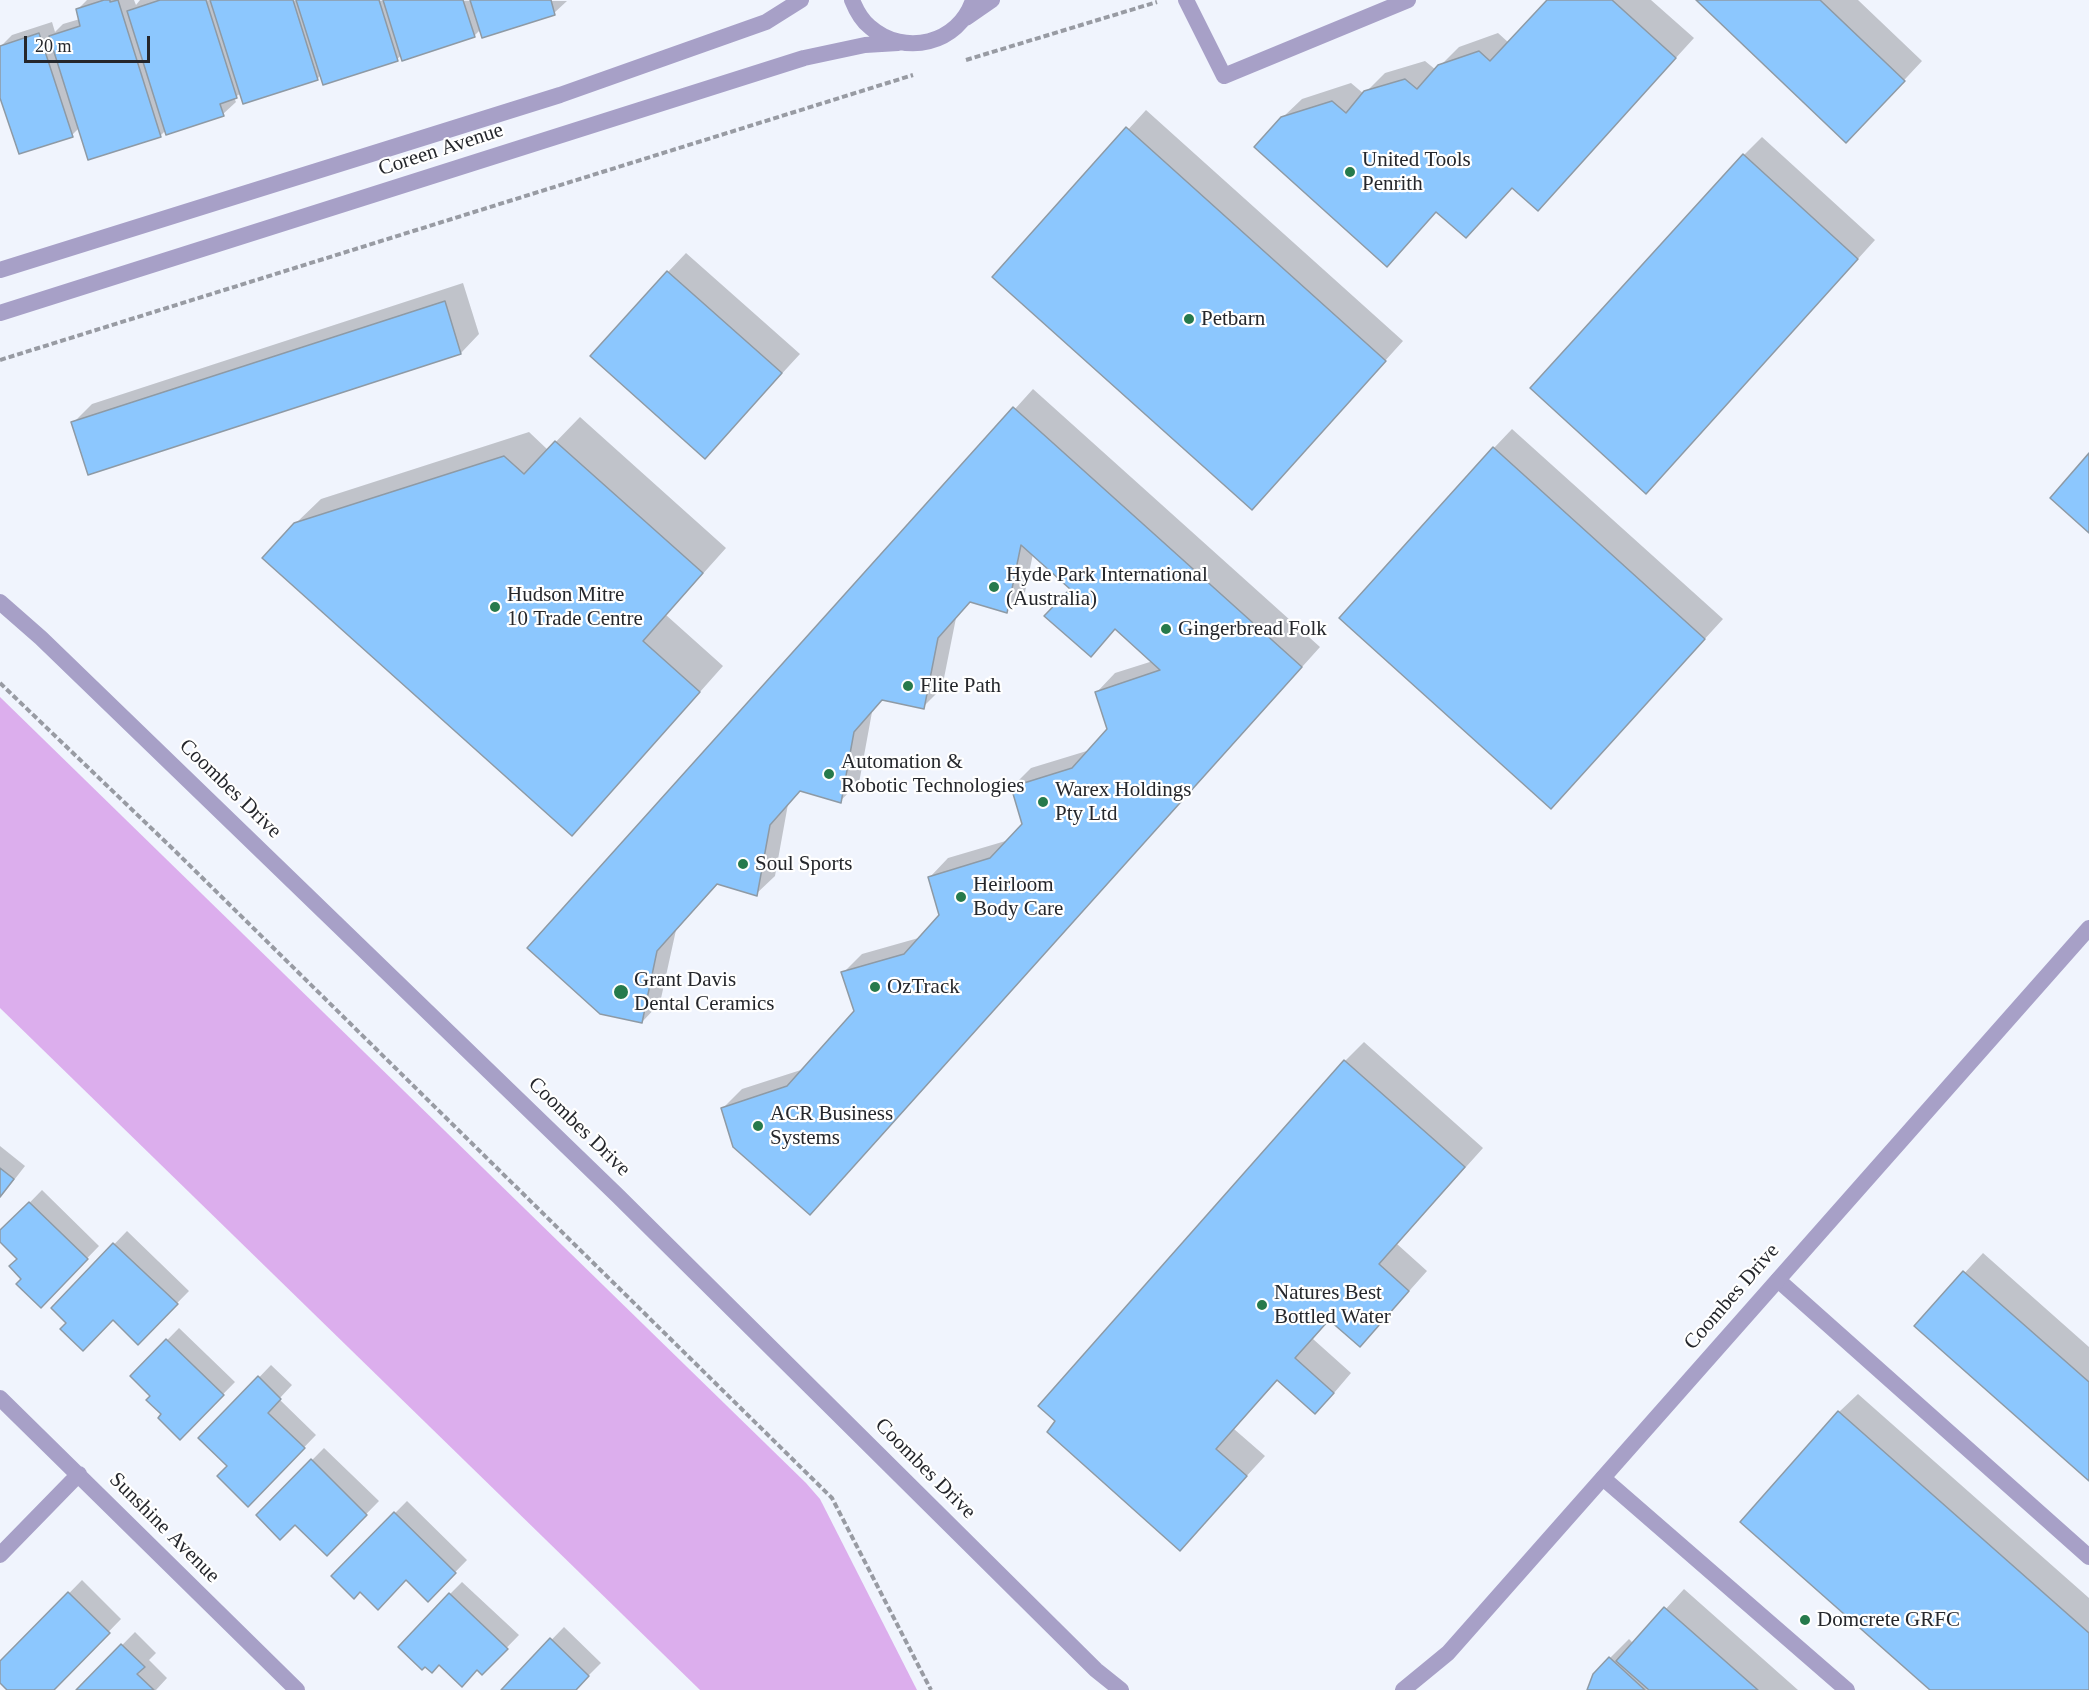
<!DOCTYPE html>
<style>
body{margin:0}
#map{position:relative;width:2089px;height:1690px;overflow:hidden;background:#f0f4fd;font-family:"Times New Roman",serif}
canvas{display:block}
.scale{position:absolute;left:24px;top:36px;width:126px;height:27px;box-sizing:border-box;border:3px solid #25272c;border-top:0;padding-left:8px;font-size:18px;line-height:21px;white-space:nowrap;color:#25272c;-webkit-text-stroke:4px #fff;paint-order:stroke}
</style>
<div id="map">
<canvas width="2089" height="1690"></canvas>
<div class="scale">20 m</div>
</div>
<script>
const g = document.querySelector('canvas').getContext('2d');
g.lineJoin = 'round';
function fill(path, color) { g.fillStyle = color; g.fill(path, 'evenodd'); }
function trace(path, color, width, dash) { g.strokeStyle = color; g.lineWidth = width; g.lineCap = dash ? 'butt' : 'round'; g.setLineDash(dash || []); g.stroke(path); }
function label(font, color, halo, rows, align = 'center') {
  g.font = font + ' "Times New Roman",serif'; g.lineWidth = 4.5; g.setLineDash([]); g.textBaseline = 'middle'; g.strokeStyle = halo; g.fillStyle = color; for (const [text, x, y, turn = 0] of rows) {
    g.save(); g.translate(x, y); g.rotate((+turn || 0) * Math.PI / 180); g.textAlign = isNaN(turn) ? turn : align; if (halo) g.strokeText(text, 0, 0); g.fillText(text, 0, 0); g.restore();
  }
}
const green = new Path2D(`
 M 0,697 L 806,1483 L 820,1499 L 917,1690 L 700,1690 L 0,1008 Z`);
const shadow = new Path2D(`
 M 87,0 L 134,0 L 136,5 L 140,0 L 567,1 L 554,13 L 481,29 L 474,36 L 402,55 L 397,59 L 321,75 L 318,78 L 244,102 L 241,93 L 234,98 L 236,102 L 223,114 L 166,130 L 160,136 L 79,128 L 72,135 L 0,96 L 0,47 L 12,35 L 52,22 L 55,32 L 63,24 L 80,19 L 77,10 Z
 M 1549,0 L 1651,0 L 1694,38 L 1538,209 L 1513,187 L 1437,210 L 1282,118 L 1302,99 L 1351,83 L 1364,94 L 1385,73 L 1425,61 L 1436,70 L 1459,47 L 1498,33 L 1509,43 Z
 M 1698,0 L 1858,0 L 1922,61 L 1865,122 Z
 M 1146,110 L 1403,341 L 1252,508 L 994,277 Z
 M 1762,137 L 1875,240 L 1664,473 L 1744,155 Z
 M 686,253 L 800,354 L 705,457 L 668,272 Z
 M 463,283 L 479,334 L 461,353 L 73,423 L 92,404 Z
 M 1033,389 L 1320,647 L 828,1195 L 723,1108 L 742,1089 L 804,1069 L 856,1011 L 843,973 L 862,954 L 922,937 L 941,916 L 930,877 L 948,858 L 1009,840 L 1024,824 L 1012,787 L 1031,768 L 1090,750 L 1109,729 L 1097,692 L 1115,673 L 1153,661 L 1116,628 L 1091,654 L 1072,589 L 1033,554 L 1025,592 L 1007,611 L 971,601 L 956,618 L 942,688 L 923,707 L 884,698 L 872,712 L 859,783 L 840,801 L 801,790 L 788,804 L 775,876 L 756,894 L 719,883 L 676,930 L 660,1003 L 642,1022 L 529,948 Z
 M 580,417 L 726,548 L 666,615 L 723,666 L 596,809 L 571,834 L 295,524 L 321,499 L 529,432 L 548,450 Z
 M 1512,429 L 1723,619 L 1551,807 L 1494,448 Z
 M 1364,1042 L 1483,1148 L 1397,1244 L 1427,1271 L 1378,1326 L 1330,1319 L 1313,1339 L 1351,1373 L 1334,1393 L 1279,1379 L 1234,1429 L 1265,1456 L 1180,1549 L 1058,1421 L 1040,1406 L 1345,1061 Z
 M 0,1146 L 25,1166 L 0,1198 Z
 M 42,1190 L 99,1246 L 41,1306 L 19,1259 L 0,1240 L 0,1233 Z
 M 127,1231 L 189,1291 L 138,1343 L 113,1319 L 68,1323 L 53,1308 Z
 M 1983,1253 L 2089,1347 L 2089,1479 L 1916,1326 Z
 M 179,1328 L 235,1382 L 180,1438 L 152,1396 L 132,1376 Z
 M 271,1365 L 292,1385 L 279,1399 L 316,1435 L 248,1505 L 229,1465 L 201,1438 Z
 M 1858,1394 L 2089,1598 L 2089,1690 L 1932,1690 L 1839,1412 Z
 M 324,1448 L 379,1501 L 327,1554 L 295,1523 L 258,1515 Z
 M 407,1501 L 467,1560 L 428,1600 L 406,1579 L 333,1576 Z
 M 82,1580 L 121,1619 L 52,1690 L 10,1690 L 0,1680 L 0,1664 Z
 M 462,1582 L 519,1635 L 482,1673 L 478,1669 L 450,1594 Z
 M 1684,1589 L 1798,1690 L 1588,1690 L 1610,1658 L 1629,1639 L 1634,1644 Z
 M 564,1627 L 601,1663 L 574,1690 L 503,1690 Z
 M 135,1632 L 156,1653 L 149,1660 L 167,1678 L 156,1690 L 78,1690 Z`);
const building = new Path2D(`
 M 104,0 L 110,0 L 110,2 L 118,0 L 161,137 L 88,160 L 49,36 L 80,26 L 76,9 Z
 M 160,0 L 206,0 L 237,98 L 220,104 L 224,116 L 166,135 L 127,11 Z
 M 210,0 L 293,0 L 318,80 L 243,104 Z
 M 296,0 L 379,0 L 398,61 L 323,85 Z
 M 383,0 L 463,0 L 475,37 L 402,61 Z
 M 470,0 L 551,0 L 555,15 L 482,38 Z
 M 1547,0 L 1612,0 L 1676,58 L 1538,211 L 1512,188 L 1466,238 L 1436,212 L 1387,267 L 1254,147 L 1281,117 L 1332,101 L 1346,113 L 1364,91 L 1405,79 L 1417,89 L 1438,65 L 1479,51 L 1490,61 Z
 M 1696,0 L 1820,0 L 1905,81 L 1846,143 Z
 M 39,33 L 73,137 L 19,154 L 0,98 L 0,46 Z
 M 1126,127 L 1386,361 L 1252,510 L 992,277 Z
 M 1743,154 L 1858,259 L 1646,494 L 1530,388 Z
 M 667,271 L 782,373 L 705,459 L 590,356 Z
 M 445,301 L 461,354 L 88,475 L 71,422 Z
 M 1013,407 L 1302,667 L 810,1215 L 733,1147 L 721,1108 L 787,1086 L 854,1011 L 841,972 L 904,954 L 939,915 L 928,877 L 990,858 L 1022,824 L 1011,787 L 1072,768 L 1107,729 L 1095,692 L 1160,670 L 1115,629 L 1091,657 L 1044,616 L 1070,589 L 1021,545 L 1007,613 L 970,602 L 938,638 L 924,709 L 882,700 L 854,732 L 841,803 L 800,791 L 770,825 L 757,896 L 717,884 L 657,951 L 642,1023 L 600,1014 L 527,948 Z
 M 555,441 L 703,573 L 643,641 L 700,692 L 572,836 L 262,558 L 294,523 L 504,456 L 524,474 Z
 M 1493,447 L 1705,639 L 1551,809 L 1339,618 Z
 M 2089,453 L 2089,533 L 2050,498 Z
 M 1344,1060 L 1465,1167 L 1379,1264 L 1409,1291 L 1360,1347 L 1329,1320 L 1295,1358 L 1334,1393 L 1315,1414 L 1277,1380 L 1216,1449 L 1247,1476 L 1180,1551 L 1047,1432 L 1055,1421 L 1038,1406 Z
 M 0,1168 L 14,1179 L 0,1197 Z
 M 29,1202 L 88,1259 L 41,1308 L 16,1284 L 21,1279 L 9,1266 L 17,1259 L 0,1242 L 0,1230 Z
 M 113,1243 L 178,1304 L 138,1345 L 113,1320 L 83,1351 L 60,1329 L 66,1323 L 51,1308 Z
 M 1963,1271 L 2089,1382 L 2089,1481 L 1914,1326 Z
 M 166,1339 L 224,1395 L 180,1440 L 158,1418 L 161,1414 L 146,1400 L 150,1396 L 130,1376 Z
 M 258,1376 L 281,1399 L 268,1413 L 305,1448 L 248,1507 L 217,1476 L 227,1466 L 198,1438 Z
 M 1838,1411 L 2089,1633 L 2089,1690 L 1930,1690 L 1740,1522 Z
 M 311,1459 L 367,1515 L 327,1556 L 295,1525 L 280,1540 L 256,1515 Z
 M 394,1512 L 456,1573 L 428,1602 L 406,1580 L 378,1610 L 360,1592 L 354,1599 L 331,1576 Z
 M 68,1592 L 110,1633 L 54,1690 L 7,1690 L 0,1683 L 0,1661 Z
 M 449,1593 L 508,1649 L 482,1675 L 477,1670 L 462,1687 L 439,1665 L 432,1673 L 425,1667 L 422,1670 L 398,1647 Z
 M 1664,1607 L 1758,1690 L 1649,1690 L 1616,1661 Z
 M 550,1638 L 589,1676 L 576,1690 L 501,1690 Z
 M 121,1644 L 145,1667 L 137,1674 L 154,1690 L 76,1690 Z
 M 1609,1657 L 1645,1690 L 1587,1690 L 1593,1674 Z`);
const path = new Path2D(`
 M 966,60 L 1157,2
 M 0,360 L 913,75
 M 0,683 L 173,849 L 832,1498 L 931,1690`);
const service = new Path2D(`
 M 1186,0 L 1224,76 L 1408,0
 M 1778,1280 L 2089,1557
 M 1603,1478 L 1847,1690`);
const minor = new Path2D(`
 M 0,602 L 41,638 L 618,1196 L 1096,1670 L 1121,1690
 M 0,1398 L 297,1690
 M 0,1555 L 79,1474
 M 1403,1690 L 1448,1653 L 2089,928`);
const tertiary = new Path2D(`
 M 852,0 C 856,10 861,20 870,27 C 904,57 959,44 973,0
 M 966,18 L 992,0
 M 0,270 L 560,95 L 766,22 L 801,0
 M 0,313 L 804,58 L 865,45 L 898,43`);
const markers = [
 [1350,172,6,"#267a4c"],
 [1189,319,6,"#267a4c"],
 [994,587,6,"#267a4c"],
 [495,607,6,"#267a4c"],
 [1166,629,6,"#267a4c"],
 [908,686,6,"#267a4c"],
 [829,774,6,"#267a4c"],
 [1043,802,6,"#267a4c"],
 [743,864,6,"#267a4c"],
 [961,897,6,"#267a4c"],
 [875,987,6,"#267a4c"],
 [621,992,8,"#267a4c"],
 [758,1126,6,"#267a4c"],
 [1262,1305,6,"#267a4c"],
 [1805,1620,6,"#267a4c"]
];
const streetNames = [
 ["Coreen Avenue",441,150,-18],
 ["Coombes Drive",230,789,44],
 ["Coombes Drive",579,1127,44],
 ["Coombes Drive",1732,1297,-49],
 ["Coombes Drive",925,1469,45],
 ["Sunshine Avenue",164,1528,45]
];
const poiNames = [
 ["United Tools",1362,160],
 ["Penrith",1362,184],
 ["Petbarn",1201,319],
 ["Hyde Park International",1006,575],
 ["(Australia)",1006,599],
 ["Hudson Mitre",507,595],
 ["10 Trade Centre",507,619],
 ["Gingerbread Folk",1178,629],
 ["Flite Path",920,686],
 ["Automation &",841,762],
 ["Robotic Technologies",841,786],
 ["Warex Holdings",1055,790],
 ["Pty Ltd",1055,814],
 ["Soul Sports",755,864],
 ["Heirloom",973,885],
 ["Body Care",973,909],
 ["Grant Davis",634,980],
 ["Dental Ceramics",634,1004],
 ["OzTrack",887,987],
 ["ACR Business",770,1114],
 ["Systems",770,1138],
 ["Natures Best",1274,1293],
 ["Bottled Water",1274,1317],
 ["Domcrete GRFC",1817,1620]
];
fill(green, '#dcaeed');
fill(shadow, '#0003');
fill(building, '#8cc7fe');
trace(building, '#8e9aa5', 1.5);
trace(path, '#989ba3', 4, [6, 3]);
trace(service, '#a7a0c7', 16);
trace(minor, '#a7a0c7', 16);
trace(tertiary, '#a7a0c7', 16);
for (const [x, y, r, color] of markers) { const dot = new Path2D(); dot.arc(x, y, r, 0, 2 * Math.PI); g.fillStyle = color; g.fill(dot); trace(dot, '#fff', 2); }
label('21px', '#25272c', '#fff', streetNames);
label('21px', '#25272c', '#fff', poiNames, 'left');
</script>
